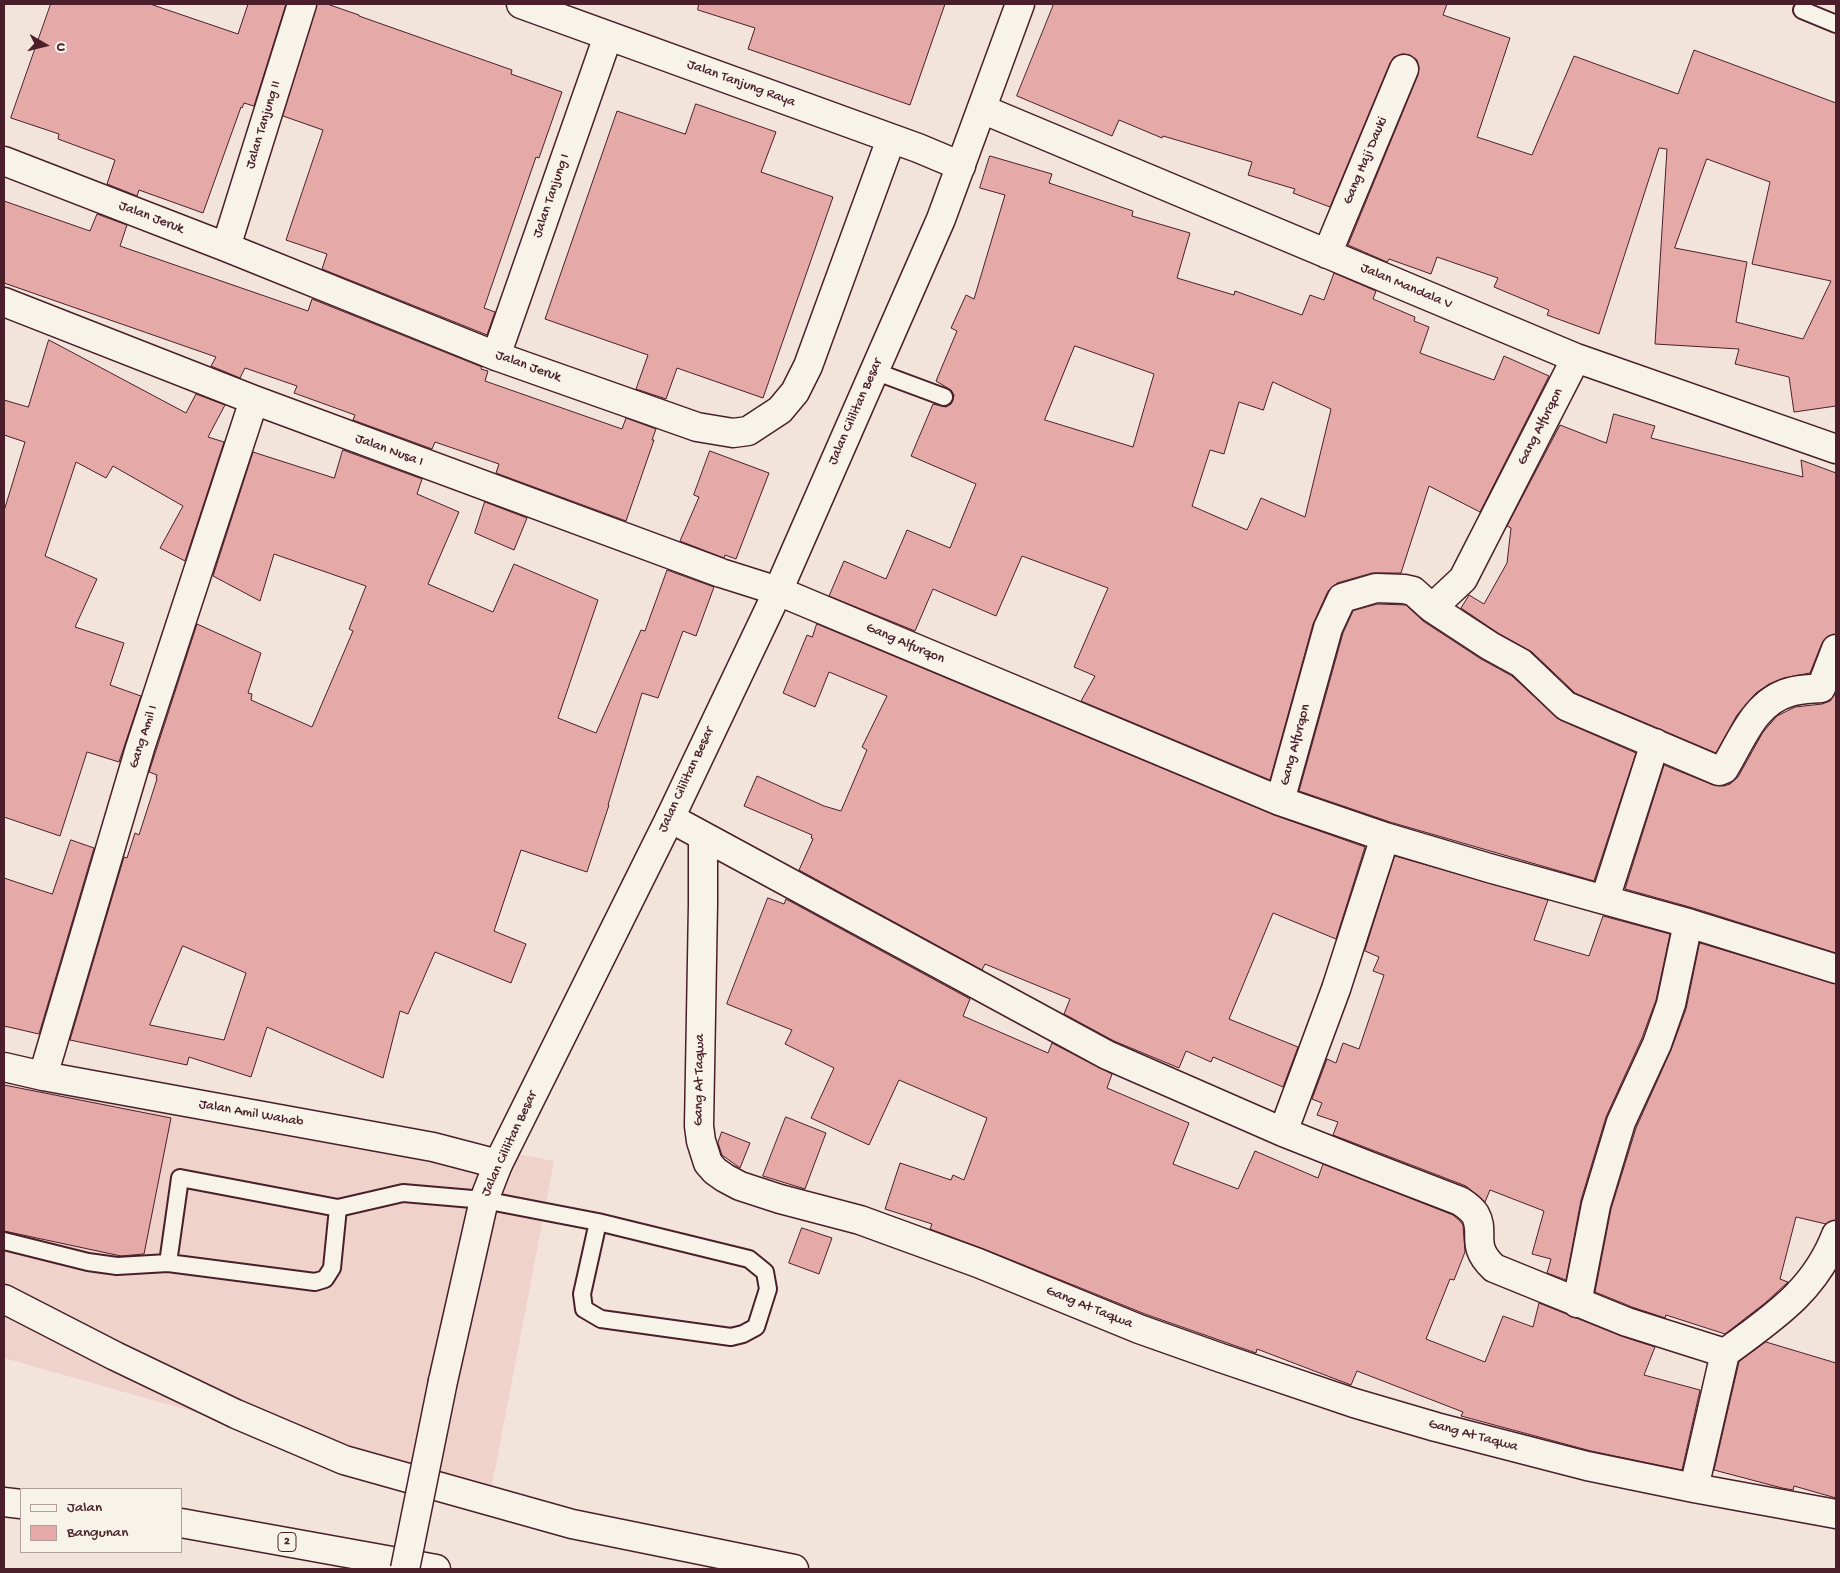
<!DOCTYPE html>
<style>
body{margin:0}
#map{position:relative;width:1840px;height:1573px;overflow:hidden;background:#f3e4db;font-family:"Gochi Hand",sans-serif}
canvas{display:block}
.frame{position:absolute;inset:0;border:5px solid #4a1f2b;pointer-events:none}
.legend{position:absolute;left:20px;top:1488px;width:162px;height:65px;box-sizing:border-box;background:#f7f3e8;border:1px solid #b29e9c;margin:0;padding:6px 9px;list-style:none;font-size:15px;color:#4a1f2b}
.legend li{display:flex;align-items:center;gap:10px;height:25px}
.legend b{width:25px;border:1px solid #b29e9c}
.north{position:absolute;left:20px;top:20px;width:50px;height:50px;-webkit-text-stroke:4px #f7f3e8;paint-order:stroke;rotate:98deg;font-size:14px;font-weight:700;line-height:20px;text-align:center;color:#4a1f2b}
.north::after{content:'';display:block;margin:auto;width:18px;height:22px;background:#4a1f2b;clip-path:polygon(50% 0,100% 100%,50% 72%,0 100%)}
</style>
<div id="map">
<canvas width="1840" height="1573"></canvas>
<div class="frame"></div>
<ul class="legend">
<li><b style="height:6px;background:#f7f3e8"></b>Jalan</li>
<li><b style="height:14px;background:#e5aaa7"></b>Bangunan</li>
</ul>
<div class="north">U</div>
</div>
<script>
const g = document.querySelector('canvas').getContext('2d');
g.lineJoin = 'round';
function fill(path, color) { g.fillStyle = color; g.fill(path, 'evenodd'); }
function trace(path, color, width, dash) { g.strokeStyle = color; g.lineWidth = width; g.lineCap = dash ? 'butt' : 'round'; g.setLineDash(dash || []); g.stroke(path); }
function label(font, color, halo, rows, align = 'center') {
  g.font = font + ' "Gochi Hand",sans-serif'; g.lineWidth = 4; g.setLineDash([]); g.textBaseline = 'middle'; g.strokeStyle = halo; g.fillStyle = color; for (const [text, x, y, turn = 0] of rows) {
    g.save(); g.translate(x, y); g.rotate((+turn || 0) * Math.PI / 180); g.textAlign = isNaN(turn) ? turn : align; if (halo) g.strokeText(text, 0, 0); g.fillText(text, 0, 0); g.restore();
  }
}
const built = new Path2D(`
 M 4,1055 L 554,1161 L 490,1496 L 4,1358 Z`);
const building = new Path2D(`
 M 51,4 L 150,4 L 238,34 L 248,4 L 286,4 L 254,106 L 244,103 L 242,108 L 241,107 L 203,213 L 139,190 L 137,196 L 107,184 L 115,160 L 58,139 L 59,134 L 11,118 Z
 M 317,4 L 327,4 L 359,15 L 359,16 L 512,70 L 511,74 L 562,92 L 539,158 L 536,157 L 484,308 L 495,312 L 487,335 L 322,269 L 327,254 L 286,240 L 323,130 L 283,116 Z
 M 699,4 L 945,4 L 910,105 L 748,49 L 755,28 L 698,10 Z
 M 1054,4 L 1447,4 L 1443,15 L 1510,38 L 1477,137 L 1532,155 L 1574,56 L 1678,94 L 1694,50 L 1836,103 L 1836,406 L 1794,412 L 1789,377 L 1735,364 L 1739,349 L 1655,344 L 1667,149 L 1659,148 L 1599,334 L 1547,315 L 1549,310 L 1494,287 L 1498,278 L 1437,257 L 1431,274 L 1389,259 L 1387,262 L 1348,245 L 1418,75 L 1419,67 L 1417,60 L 1410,55 L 1402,54 L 1394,57 L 1390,63 L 1330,207 L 1293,193 L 1295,189 L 1248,175 L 1252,162 L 1163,136 L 1162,138 L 1119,120 L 1112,136 L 1017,96 ZM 1707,159 L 1770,182 L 1752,264 L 1831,281 L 1803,339 L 1736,322 L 1747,262 L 1675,248 Z
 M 696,104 L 776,132 L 761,172 L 833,197 L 763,398 L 677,368 L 666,399 L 636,389 L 648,355 L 545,319 L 617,111 L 685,134 Z
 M 990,156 L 1052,174 L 1049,183 L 1133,211 L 1132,216 L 1190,233 L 1177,278 L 1234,295 L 1235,291 L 1302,315 L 1310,295 L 1324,300 L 1334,273 L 1376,291 L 1373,299 L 1415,317 L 1414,321 L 1429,327 L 1420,353 L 1494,380 L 1504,356 L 1549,376 L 1480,512 L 1429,486 L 1401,573 L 1372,573 L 1337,583 L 1328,591 L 1313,624 L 1270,780 L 1081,701 L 1095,676 L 1074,667 L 1108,588 L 1022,556 L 996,616 L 933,589 L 915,631 L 829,596 L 844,561 L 886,579 L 907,530 L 950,548 L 976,484 L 911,456 L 933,404 L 946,407 L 951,404 L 953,400 L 954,395 L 951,390 L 936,381 L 957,331 L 951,328 L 966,295 L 974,299 L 1005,195 L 980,188 ZM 1075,346 L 1154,374 L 1133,447 L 1045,420 ZM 1273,382 L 1331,409 L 1305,517 L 1261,498 L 1247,530 L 1192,506 L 1210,450 L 1224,454 L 1239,402 L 1263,410 Z
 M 4,201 L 90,231 L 97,214 L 127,225 L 120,246 L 308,311 L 312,299 L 482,367 L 481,369 L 488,371 L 485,381 L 622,429 L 626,418 L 656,429 L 652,440 L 654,440 L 626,521 L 496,473 L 499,464 L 435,442 L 432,449 L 353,420 L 355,415 L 294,393 L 297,386 L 245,368 L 240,378 L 211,366 L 216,357 L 4,283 Z
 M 49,340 L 186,413 L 196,394 L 225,405 L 208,437 L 224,442 L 185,561 L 160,548 L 183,506 L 113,466 L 106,478 L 76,462 L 45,556 L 97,579 L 75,627 L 124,643 L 110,685 L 141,696 L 119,762 L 87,752 L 60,836 L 4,817 L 4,511 L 25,442 L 4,435 L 4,400 L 28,407 Z
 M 1614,414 L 1655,426 L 1651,438 L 1803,477 L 1801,460 L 1836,473 L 1836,634 L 1827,637 L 1822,643 L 1810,673 L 1784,678 L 1769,684 L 1756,693 L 1737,715 L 1716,753 L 1575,693 L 1532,652 L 1498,633 L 1461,608 L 1469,595 L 1484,604 L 1507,563 L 1511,528 L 1507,526 L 1560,425 L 1606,443 Z
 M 343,450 L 422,479 L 417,494 L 459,512 L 428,584 L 493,612 L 514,564 L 598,600 L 558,718 L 596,733 L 641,630 L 645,631 L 667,570 L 714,587 L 696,636 L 683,631 L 658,698 L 642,693 L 608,805 L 609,805 L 587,872 L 521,850 L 494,931 L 526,944 L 511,983 L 435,952 L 408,1014 L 400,1011 L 383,1078 L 267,1027 L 251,1077 L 189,1057 L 187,1065 L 70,1040 L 124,857 L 127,858 L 135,833 L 139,835 L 157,779 L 156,778 L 157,775 L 149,772 L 197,624 L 261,653 L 248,693 L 252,694 L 251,700 L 312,727 L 353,631 L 349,629 L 366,586 L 274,554 L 260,601 L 213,576 L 253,452 L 334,478 ZM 183,946 L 246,973 L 224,1040 L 150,1025 Z
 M 710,451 L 769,473 L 736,559 L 725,555 L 724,558 L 680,541 L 699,497 L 694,495 Z
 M 485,502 L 527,518 L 514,550 L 475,533 Z
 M 1378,604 L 1406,605 L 1423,621 L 1481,659 L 1512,676 L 1560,720 L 1636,753 L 1594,881 L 1390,822 L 1299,791 L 1343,633 L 1353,611 Z
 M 817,624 L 1274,815 L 1365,847 L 1336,939 L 1273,913 L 1229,1019 L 1298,1047 L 1283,1087 L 1213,1057 L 1211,1062 L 1186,1051 L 1179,1068 L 1114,1041 L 1064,1014 L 1070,999 L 985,964 L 982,970 L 799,870 L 813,839 L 811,838 L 812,835 L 744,806 L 757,776 L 824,806 L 841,811 L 867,750 L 862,747 L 887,696 L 829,672 L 815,707 L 783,693 L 807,635 L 812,637 Z
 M 1836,692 L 1836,953 L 1693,908 L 1625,889 L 1664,765 L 1713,785 L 1724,786 L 1730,784 L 1738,777 L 1763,732 L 1777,716 L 1795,707 L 1822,704 L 1830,701 Z
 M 71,840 L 94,848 L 39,1034 L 4,1026 L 4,878 L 52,894 Z
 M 1395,856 L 1548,900 L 1534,940 L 1589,956 L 1603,916 L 1670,934 L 1656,1000 L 1642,1038 L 1606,1117 L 1581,1200 L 1566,1280 L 1547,1273 L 1551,1259 L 1532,1254 L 1544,1211 L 1490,1190 L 1485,1202 L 1466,1186 L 1333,1135 L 1338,1122 L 1317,1115 L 1322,1103 L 1312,1099 L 1327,1059 L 1336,1063 L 1343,1043 L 1359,1049 L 1384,975 L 1373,971 L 1379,957 L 1365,951 Z
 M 768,898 L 784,904 L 786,899 L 970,999 L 963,1016 L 1048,1053 L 1052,1043 L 1112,1074 L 1107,1088 L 1189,1123 L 1173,1164 L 1238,1189 L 1255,1151 L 1318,1178 L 1323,1164 L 1453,1215 L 1460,1221 L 1463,1225 L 1465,1252 L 1454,1280 L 1450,1279 L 1426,1339 L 1485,1362 L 1503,1316 L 1533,1327 L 1539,1303 L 1621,1336 L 1655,1347 L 1644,1375 L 1700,1390 L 1682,1470 L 1591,1451 L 1461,1416 L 1463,1412 L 1357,1371 L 1351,1385 L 1257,1349 L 1256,1353 L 1145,1314 L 984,1249 L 930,1229 L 932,1224 L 885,1209 L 900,1163 L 951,1180 L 953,1175 L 964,1180 L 987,1118 L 899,1080 L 869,1145 L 811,1118 L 834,1068 L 785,1044 L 792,1030 L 727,1004 Z
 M 1700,943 L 1836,984 L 1836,1220 L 1826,1224 L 1796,1217 L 1780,1279 L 1788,1282 L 1765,1303 L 1725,1334 L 1666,1315 L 1665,1318 L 1632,1307 L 1595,1292 L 1611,1209 L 1636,1128 L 1671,1050 L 1686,1009 Z
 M 4,1085 L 171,1118 L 144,1254 L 121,1256 L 4,1231 Z
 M 786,1117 L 826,1133 L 805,1189 L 763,1176 Z
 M 722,1132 L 750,1143 L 740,1168 L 722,1155 L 718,1143 Z
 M 802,1228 L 832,1238 L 819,1274 L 789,1263 Z
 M 1766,1342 L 1836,1363 L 1836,1498 L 1794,1486 L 1793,1490 L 1782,1488 L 1714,1470 L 1739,1362 Z`);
const service = new Path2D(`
 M 1802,10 L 1836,24
 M 874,371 L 944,397
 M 4,1241 L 88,1262 L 117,1266 L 168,1263 L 315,1282 L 325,1279 L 332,1268 L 338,1208
 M 168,1263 L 180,1178 L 338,1208 L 403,1193 L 484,1200 L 598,1222 L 749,1259 L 765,1272 L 768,1289 L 756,1327 L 743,1334 L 731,1337 L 601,1319 L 584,1309 L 582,1294 L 598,1222`);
const minor = new Path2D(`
 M 521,4 L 918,148 L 961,166
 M 982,109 L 1576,358 L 1836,449
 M 4,161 L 226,247 L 496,356 L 697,427 L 733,433 L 748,431 L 780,410 L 795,392 L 808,366 L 891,139
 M 226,247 L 302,4
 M 1327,254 L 1404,69
 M 4,302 L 254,400 L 721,573 L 778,591 L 1280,801 L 1385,837 L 1489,868 L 1688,923 L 1836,969
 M 496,356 L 608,36
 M 1432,608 L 1490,646 L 1521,663 L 1566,706 L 1719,771 L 1724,769 C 1742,740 1754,702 1790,692 C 1800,689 1811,689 1821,688 L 1836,649
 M 1280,801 L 1328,628 L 1342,598 L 1376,588 L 1404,589 L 1413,591 L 1432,608 L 1463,579 L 1576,358
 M 670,818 L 1107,1055 L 1283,1132 L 1369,1166 L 1460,1201 C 1466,1205 1471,1208 1475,1214 C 1486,1233 1469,1245 1494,1268 L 1627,1322 L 1725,1353
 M 703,836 L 703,904 L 699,1126 L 701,1141 L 708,1163 L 715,1171 L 725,1178 L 740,1186 L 780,1199 L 860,1220 L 978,1263 L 1139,1329 L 1221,1358 L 1354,1403 L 1436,1427 L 1587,1466 L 1694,1488 L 1836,1514
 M 1605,899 L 1655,743
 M 4,1067 L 43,1076 L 433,1147 L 498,1164
 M 43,1076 L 140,748 L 254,400
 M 1283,1132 L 1336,989 L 1385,837
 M 1577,1303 L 1596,1205 L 1621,1122 L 1657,1044 L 1671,1004 L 1688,923
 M 1694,1488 L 1725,1353 C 1772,1318 1814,1292 1836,1235`);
const tertiary = new Path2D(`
 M 443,1381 L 484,1200 L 498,1164 L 670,818 L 778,591 L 941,219 L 1020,4`);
const motorway = new Path2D(`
 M 4,1299 L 115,1356 L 236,1414 L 344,1460 L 572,1524 L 794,1569
 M 4,1502 L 21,1504
 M 181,1523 L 436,1569`);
const tertiaryBridge = new Path2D(`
 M 405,1569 L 443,1381`);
const shields = [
 [287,1542,18]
];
const shieldNames = [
 ["2",287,1542]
];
const streetNames = [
 ["Jalan Tanjung Raya",741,84,20],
 ["Jalan Tanjung II",264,125,-73],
 ["Gang Haji Dauki",1366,161,-67],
 ["Jalan Tanjung I",552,196,-71],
 ["Jalan Jeruk",151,218,21],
 ["Jalan Mandala V",1406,287,23],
 ["Jalan Jeruk",528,367,20],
 ["Jalan Cililitan Besar",856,412,-66],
 ["Gang Alfurqon",1541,427,-63],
 ["Jalan Nusa I",389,451,20],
 ["Gang Alfurqon",905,644,23],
 ["Gang Amil I",144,737,-72],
 ["Gang Alfurqon",1296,745,-75],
 ["Jalan Cililitan Besar",687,780,-65],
 ["Gang At Taqwa",700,1080,-89],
 ["Jalan Amil Wahab",251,1114,10],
 ["Jalan Cililitan Besar",510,1144,-65],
 ["Gang At Taqwa",1089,1308,22],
 ["Gang At Taqwa",1473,1436,15]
];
fill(built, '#efd3cb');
fill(building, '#e5aaa7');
trace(building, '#4a1f2b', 1);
trace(service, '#4a1f2b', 20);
trace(minor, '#4a1f2b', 31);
trace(tertiary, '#4a1f2b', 31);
trace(motorway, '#4a1f2b', 31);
trace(service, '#f7f3e8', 16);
trace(minor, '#f7f3e8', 28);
trace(tertiary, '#f7f3e8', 28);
trace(motorway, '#f7f3e8', 28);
trace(tertiaryBridge, '#4a1f2b', 31, []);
trace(tertiaryBridge, '#f7f3e8', 28);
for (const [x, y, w] of shields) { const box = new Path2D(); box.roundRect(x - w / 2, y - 9.5, w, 19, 4); g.fillStyle = '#f7f3e8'; g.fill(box); trace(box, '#4a1f2b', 1); }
label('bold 12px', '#4a1f2b', null, shieldNames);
label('14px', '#4a1f2b', '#f7f3e8', streetNames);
</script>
